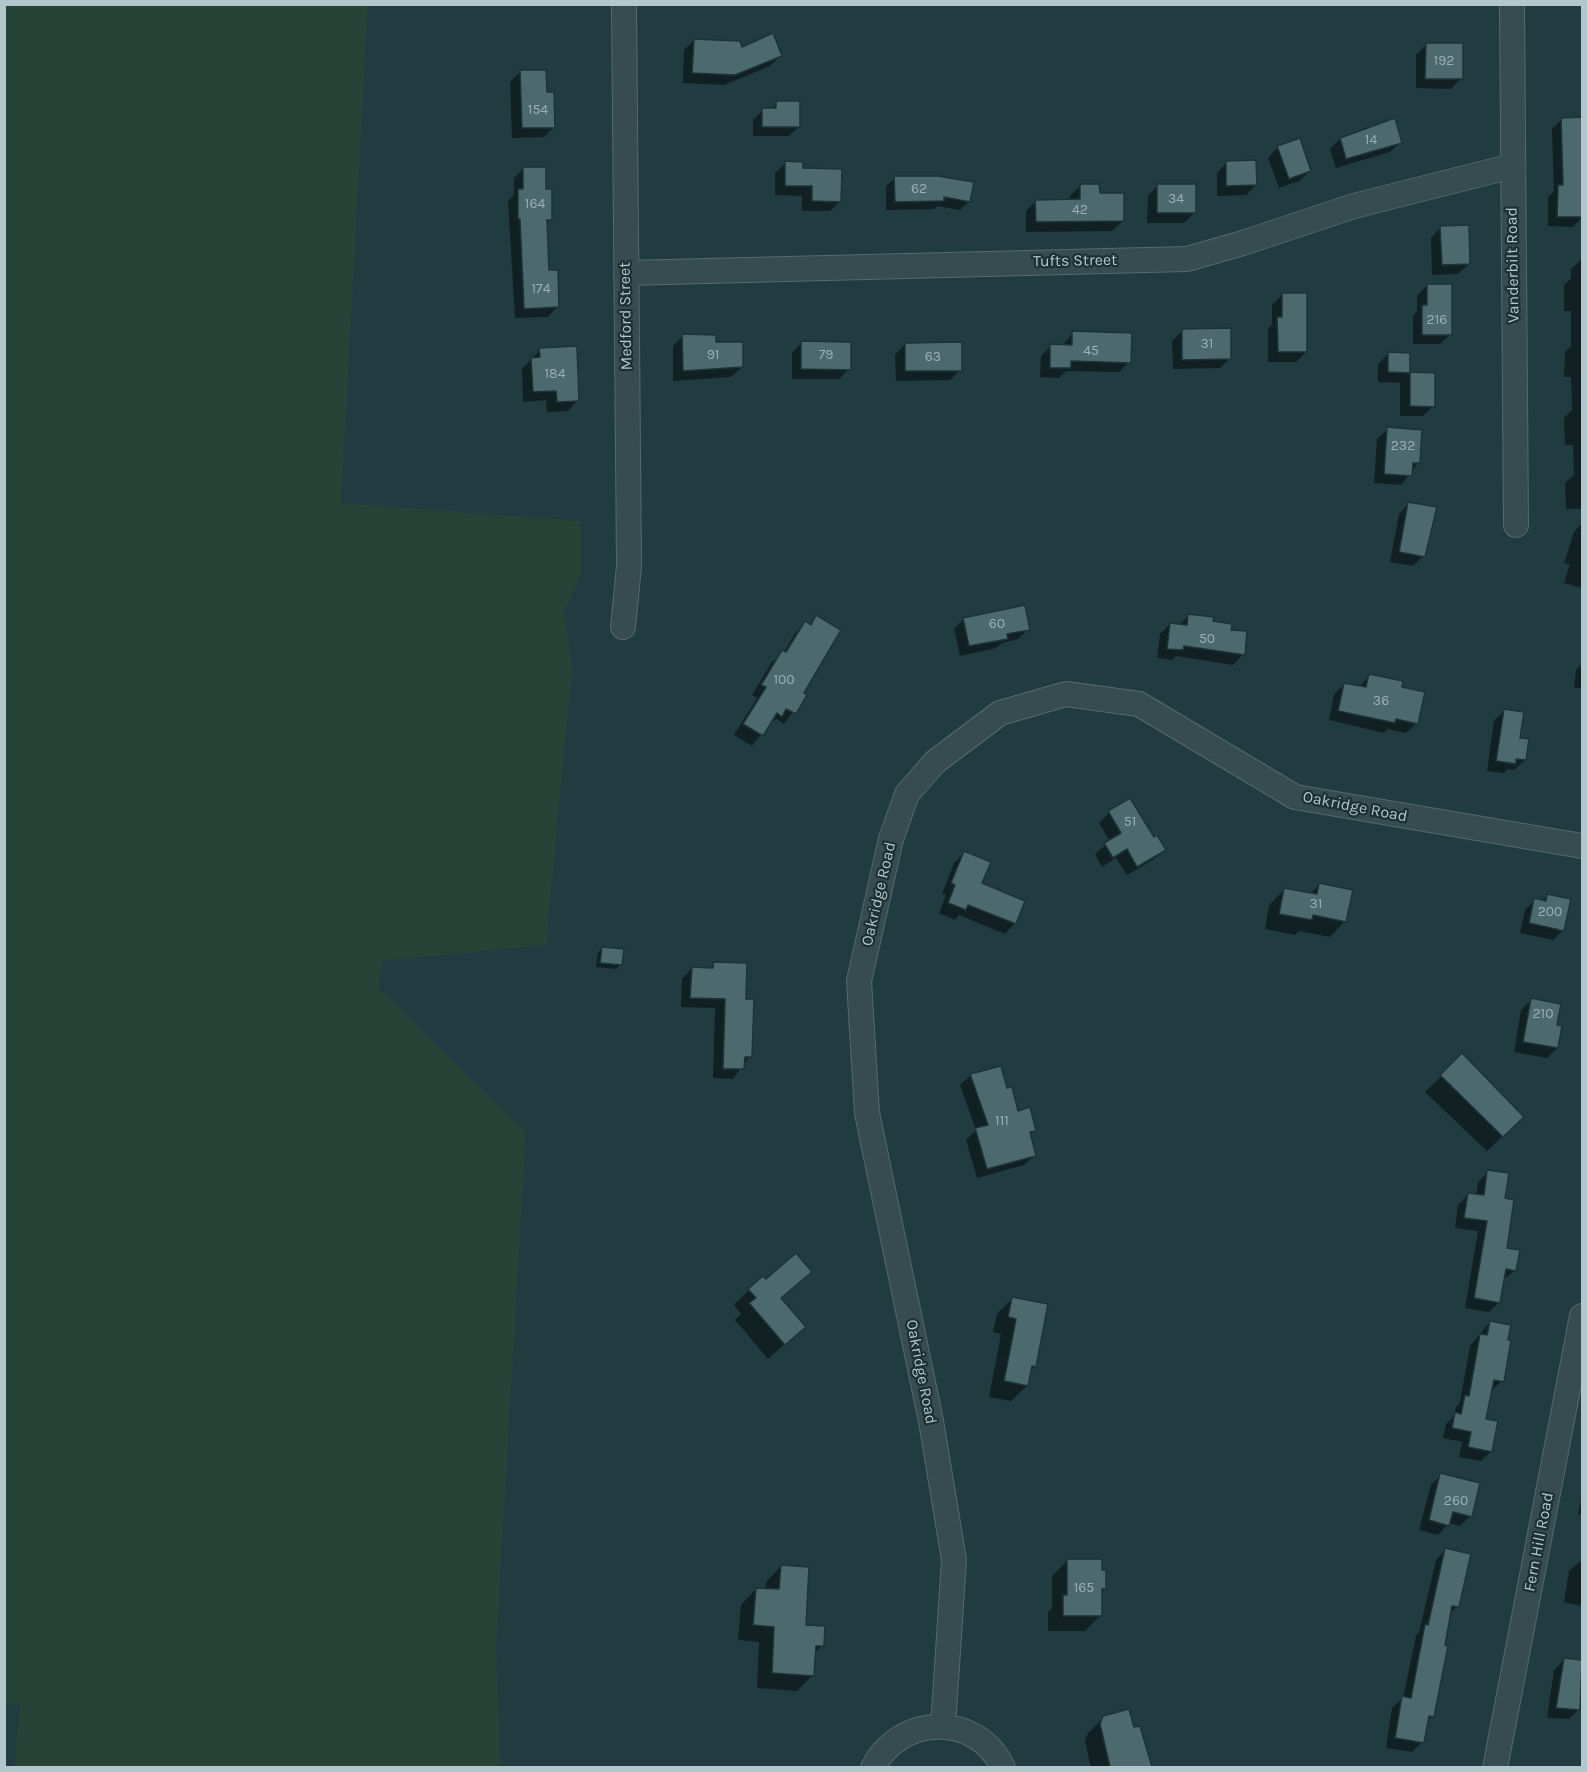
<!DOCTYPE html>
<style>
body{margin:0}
#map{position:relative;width:1587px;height:1772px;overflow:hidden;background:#213c40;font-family:Karla,sans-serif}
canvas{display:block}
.frame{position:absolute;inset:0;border:6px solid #b2c7cb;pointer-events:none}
</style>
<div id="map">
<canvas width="1587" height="1772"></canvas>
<div class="frame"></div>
</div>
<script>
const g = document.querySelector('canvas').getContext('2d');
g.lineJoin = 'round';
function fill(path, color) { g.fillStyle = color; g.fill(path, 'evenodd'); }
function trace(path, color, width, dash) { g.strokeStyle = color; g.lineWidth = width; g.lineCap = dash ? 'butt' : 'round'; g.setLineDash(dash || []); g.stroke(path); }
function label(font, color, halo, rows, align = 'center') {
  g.font = font + ' Karla,sans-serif'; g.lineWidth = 4.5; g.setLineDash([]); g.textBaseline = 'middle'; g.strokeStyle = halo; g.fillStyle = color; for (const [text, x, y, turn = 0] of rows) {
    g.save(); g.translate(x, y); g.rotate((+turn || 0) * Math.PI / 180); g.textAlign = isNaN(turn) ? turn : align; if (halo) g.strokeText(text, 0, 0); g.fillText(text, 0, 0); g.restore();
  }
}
const green = new Path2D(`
 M 4,5 L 368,5 L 341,503 L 581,521 L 581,574 L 564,613 L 572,668 L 546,945 L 383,961 L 378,988 L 526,1132 L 496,1646 L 500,1767 L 14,1767 L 20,1704 L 4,1705 Z`);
const shadow = new Path2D(`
 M 694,40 L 742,49 L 780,56 L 770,66 L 724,85 L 683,83 L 684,50 Z
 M 1426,45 L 1461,78 L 1451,89 L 1416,88 L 1416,55 Z
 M 520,72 L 545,94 L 554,127 L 544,137 L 512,138 L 510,82 Z
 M 777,103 L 799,126 L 789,136 L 753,136 L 753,120 L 763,110 L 770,110 Z
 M 1562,119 L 1582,119 L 1582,217 L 1573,227 L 1548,226 L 1548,197 L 1554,191 L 1552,129 Z
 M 1340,139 L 1401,142 L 1390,152 L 1336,168 L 1330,149 Z
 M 1278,147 L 1310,171 L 1299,181 L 1279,188 L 1268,158 Z
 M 1227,162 L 1256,185 L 1246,195 L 1217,196 L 1217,173 Z
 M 786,163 L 840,201 L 830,211 L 802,211 L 802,196 L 775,195 L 775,173 Z
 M 524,168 L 545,190 L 551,219 L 545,224 L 548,272 L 558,306 L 548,317 L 515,318 L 508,201 L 514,195 L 514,178 Z
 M 895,178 L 969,201 L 960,210 L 938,206 L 934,209 L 886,210 L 886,186 Z
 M 1158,185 L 1194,213 L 1184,223 L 1147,223 L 1148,196 Z
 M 1080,186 L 1098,194 L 1123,221 L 1112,231 L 1026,232 L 1026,211 L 1036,201 L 1070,201 L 1070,196 Z
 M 1441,227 L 1469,264 L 1458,274 L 1432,275 L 1431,238 Z
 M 1582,259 L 1582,509 L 1566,509 L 1565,483 L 1574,475 L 1573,445 L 1565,445 L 1564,418 L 1572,410 L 1571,377 L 1564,377 L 1565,352 L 1571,346 L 1571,311 L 1564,311 L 1564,285 L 1571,278 L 1571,269 Z
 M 1427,285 L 1451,334 L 1440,344 L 1413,344 L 1413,316 L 1417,312 L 1417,296 Z
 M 1282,295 L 1306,352 L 1296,362 L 1268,362 L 1268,329 L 1272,324 L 1272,305 Z
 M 1182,331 L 1230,358 L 1220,368 L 1173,369 L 1172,341 Z
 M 1073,333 L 1129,362 L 1119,372 L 1066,371 L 1059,378 L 1040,377 L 1041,356 L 1051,346 L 1062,346 Z
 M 683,336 L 742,367 L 731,377 L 673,381 L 673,346 Z
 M 802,342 L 849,369 L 839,379 L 792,379 L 792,353 Z
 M 905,344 L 960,370 L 950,380 L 896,381 L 895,355 Z
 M 540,350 L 578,400 L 568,411 L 547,412 L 546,400 L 523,402 L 522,369 Z
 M 1388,354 L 1409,354 L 1408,374 L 1434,374 L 1433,406 L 1423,416 L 1400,416 L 1400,383 L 1378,382 L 1378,364 Z
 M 1388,429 L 1418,463 L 1401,485 L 1374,483 L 1377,439 Z
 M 1409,503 L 1423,556 L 1413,566 L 1390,562 L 1399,514 Z
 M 1582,523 L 1582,588 L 1564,583 L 1570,564 L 1564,563 L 1574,532 Z
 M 1189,615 L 1230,631 L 1243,654 L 1233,665 L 1176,656 L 1172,660 L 1157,658 L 1160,634 L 1170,624 L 1179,625 Z
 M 817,617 L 802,693 L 805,696 L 784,724 L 777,719 L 769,724 L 752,746 L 734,735 L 757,698 L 752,695 L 772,662 L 784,652 L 795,633 L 805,623 L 809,625 Z
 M 964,619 L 1028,629 L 1018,639 L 1002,643 L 996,648 L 960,656 L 954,629 Z
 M 1582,663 L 1582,688 L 1574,688 L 1576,670 Z
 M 1370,675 L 1400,688 L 1417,723 L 1406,733 L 1387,729 L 1384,733 L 1329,720 L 1334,694 L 1345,684 L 1359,687 Z
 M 1504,711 L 1525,760 L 1514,770 L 1508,769 L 1504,773 L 1487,771 L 1494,721 Z
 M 1109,813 L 1153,840 L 1164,849 L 1154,859 L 1127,875 L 1116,858 L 1102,867 L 1095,854 L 1110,841 L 1099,823 Z
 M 964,853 L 980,884 L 1015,923 L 1005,934 L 959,915 L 955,920 L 939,913 L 946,895 L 942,894 L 954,863 Z
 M 1319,885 L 1345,921 L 1330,937 L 1299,931 L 1295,935 L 1265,929 L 1269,905 L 1285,889 L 1310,894 Z
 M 1547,896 L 1563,930 L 1553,940 L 1520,933 L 1525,910 L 1535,900 L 1542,901 Z
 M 602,948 L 621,964 L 616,969 L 596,967 L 598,953 Z
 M 714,964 L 745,1001 L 750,1056 L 733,1079 L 713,1078 L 715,1008 L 681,1007 L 682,979 L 692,968 L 708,969 Z
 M 1531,1000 L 1555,1026 L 1557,1048 L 1547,1058 L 1514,1052 L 1521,1010 Z
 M 1462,1056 L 1522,1117 L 1487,1151 L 1425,1092 Z
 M 971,1075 L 1006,1090 L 1017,1112 L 1035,1130 L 1029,1136 L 1035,1155 L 1024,1165 L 977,1178 L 966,1140 L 976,1130 L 960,1085 Z
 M 1488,1172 L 1503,1200 L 1506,1249 L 1514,1271 L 1503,1280 L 1499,1302 L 1489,1312 L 1465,1308 L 1478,1231 L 1455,1228 L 1458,1205 L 1469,1194 L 1476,1195 L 1478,1182 Z
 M 810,1272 L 780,1299 L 804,1327 L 768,1359 L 735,1320 L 741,1314 L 734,1305 L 749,1290 Z
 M 1012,1299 L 1035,1366 L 1030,1371 L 1027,1386 L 1011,1401 L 989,1397 L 1001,1334 L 993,1332 L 997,1314 Z
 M 1490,1322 L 1502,1381 L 1491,1391 L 1484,1420 L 1491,1451 L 1481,1461 L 1459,1457 L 1462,1442 L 1443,1438 L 1446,1424 L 1454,1416 L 1456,1407 L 1460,1402 L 1470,1346 Z
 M 1441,1475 L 1470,1516 L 1460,1526 L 1449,1523 L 1438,1535 L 1419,1530 L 1431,1485 Z
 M 1582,1495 L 1582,1515 L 1578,1514 Z
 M 1446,1549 L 1457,1606 L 1449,1614 L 1432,1716 L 1426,1722 L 1422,1742 L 1412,1752 L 1386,1748 L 1392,1708 L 1403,1698 L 1416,1636 L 1419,1632 L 1436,1560 Z
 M 1068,1560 L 1105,1589 L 1101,1593 L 1101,1615 L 1085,1631 L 1048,1631 L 1048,1612 L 1052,1608 L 1052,1576 Z
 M 1582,1560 L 1582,1606 L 1564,1602 L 1569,1571 Z
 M 781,1566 L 804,1626 L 822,1645 L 814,1654 L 813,1675 L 797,1691 L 757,1688 L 759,1642 L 738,1640 L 741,1605 L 756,1589 L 765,1590 L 766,1582 Z
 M 1564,1660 L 1582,1662 L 1582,1694 L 1579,1709 L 1569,1719 L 1547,1718 L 1554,1670 Z
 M 1104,1717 L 1133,1729 L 1139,1727 L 1150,1768 L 1091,1768 L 1085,1741 L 1088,1733 Z`);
const building = new Path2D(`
 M 773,33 L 782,56 L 735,75 L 692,73 L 694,39 L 740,41 L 742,47 Z
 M 1426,43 L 1463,43 L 1463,79 L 1425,79 Z
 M 520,70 L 546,70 L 547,92 L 554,92 L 555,128 L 522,128 Z
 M 776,101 L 800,101 L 800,127 L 762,127 L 762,108 L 776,108 Z
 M 1582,117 L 1582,217 L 1557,217 L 1558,185 L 1563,185 L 1561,118 Z
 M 1395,118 L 1402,143 L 1346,159 L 1340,138 Z
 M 1300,138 L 1311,171 L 1289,179 L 1277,146 Z
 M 1256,160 L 1257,185 L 1226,186 L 1226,161 Z
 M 785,161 L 803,162 L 803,168 L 842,169 L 841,202 L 812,201 L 812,186 L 785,186 Z
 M 523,167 L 546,167 L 546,189 L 552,189 L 552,220 L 547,220 L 549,270 L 558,270 L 559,307 L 524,309 L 520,219 L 518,219 L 518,189 L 523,189 Z
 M 894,176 L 938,176 L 974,182 L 970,202 L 944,197 L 944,201 L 895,202 Z
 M 1080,184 L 1099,184 L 1100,193 L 1124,193 L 1124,221 L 1036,222 L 1035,200 L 1080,199 Z
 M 1157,184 L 1196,184 L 1196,213 L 1157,213 Z
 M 1469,225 L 1470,264 L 1442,265 L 1440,226 Z
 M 1427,284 L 1452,284 L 1452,335 L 1422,335 L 1422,305 L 1427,305 Z
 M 1282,293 L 1307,293 L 1307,352 L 1278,352 L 1277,317 L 1282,317 Z
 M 1231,328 L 1231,359 L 1182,360 L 1182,329 Z
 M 1072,331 L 1132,333 L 1131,363 L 1071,361 L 1071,368 L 1050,368 L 1050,344 L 1072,345 Z
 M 682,334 L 716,335 L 716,342 L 743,342 L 743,367 L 683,371 Z
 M 801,341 L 851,342 L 851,370 L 801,369 Z
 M 962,342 L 962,371 L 905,371 L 905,343 Z
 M 577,346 L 579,401 L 557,402 L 556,391 L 533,392 L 531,358 L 540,357 L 539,348 Z
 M 1388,352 L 1410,353 L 1410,372 L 1435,373 L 1435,407 L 1410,406 L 1410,373 L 1388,372 Z
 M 1387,427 L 1422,430 L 1420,463 L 1413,463 L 1412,476 L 1384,474 Z
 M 1408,502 L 1437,507 L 1425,557 L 1399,552 Z
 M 1025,605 L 1030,630 L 1007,634 L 1008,639 L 969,646 L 963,618 Z
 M 1188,614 L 1214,617 L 1213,621 L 1232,624 L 1231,630 L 1247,631 L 1245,655 L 1184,646 L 1183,650 L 1167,649 L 1170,623 L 1187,625 Z
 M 816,615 L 841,630 L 804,693 L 807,695 L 796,714 L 786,709 L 782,717 L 777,713 L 763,736 L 743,724 L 766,687 L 761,685 L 782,650 L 786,652 L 805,621 L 811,625 Z
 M 1369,674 L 1403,681 L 1402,687 L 1425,692 L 1418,724 L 1396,719 L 1395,723 L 1338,711 L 1344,683 L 1366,687 Z
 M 1504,709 L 1524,712 L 1520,738 L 1529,739 L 1526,760 L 1516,759 L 1516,764 L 1496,761 Z
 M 1130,798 L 1154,837 L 1157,835 L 1166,850 L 1137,867 L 1127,849 L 1113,858 L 1104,843 L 1121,833 L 1108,811 Z
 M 964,851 L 991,862 L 982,883 L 1025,901 L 1016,924 L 968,905 L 966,910 L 948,903 L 955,885 L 951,883 Z
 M 1319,883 L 1353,890 L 1346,922 L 1313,915 L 1312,920 L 1279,914 L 1284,888 L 1317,894 Z
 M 1547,894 L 1571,899 L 1564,931 L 1529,923 L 1534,898 L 1546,901 Z
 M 602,947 L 624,949 L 622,965 L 600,963 Z
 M 713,962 L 747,963 L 746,999 L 754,999 L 752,1057 L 745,1057 L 744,1069 L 723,1069 L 725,999 L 690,998 L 692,967 L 713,968 Z
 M 1531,998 L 1561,1004 L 1557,1025 L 1562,1026 L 1558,1048 L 1523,1042 Z
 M 1462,1053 L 1524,1117 L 1503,1137 L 1440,1075 Z
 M 1001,1066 L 1007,1088 L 1012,1087 L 1018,1111 L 1030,1107 L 1036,1131 L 1030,1132 L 1036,1156 L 987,1169 L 975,1128 L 988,1125 L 970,1074 Z
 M 1487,1170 L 1509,1173 L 1505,1198 L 1514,1200 L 1507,1248 L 1520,1250 L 1516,1271 L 1506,1269 L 1500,1303 L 1474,1298 L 1487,1221 L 1464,1218 L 1468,1193 L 1484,1195 Z
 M 796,1253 L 812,1272 L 781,1298 L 806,1327 L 785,1345 L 749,1303 L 756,1298 L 748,1289 L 763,1276 L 766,1279 Z
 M 1012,1297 L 1048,1304 L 1036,1367 L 1032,1366 L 1028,1386 L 1004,1381 L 1016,1319 L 1008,1317 Z
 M 1490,1321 L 1511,1325 L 1508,1340 L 1511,1340 L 1504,1382 L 1494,1380 L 1486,1419 L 1498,1421 L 1492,1452 L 1468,1447 L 1471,1432 L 1452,1428 L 1455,1412 L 1461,1414 L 1465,1395 L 1469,1396 L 1480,1334 L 1487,1335 Z
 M 1440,1473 L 1480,1483 L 1472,1517 L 1453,1512 L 1449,1526 L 1429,1520 Z
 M 1445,1548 L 1471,1554 L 1459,1607 L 1452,1606 L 1445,1645 L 1448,1646 L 1434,1717 L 1429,1716 L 1424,1743 L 1395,1738 L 1402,1696 L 1411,1698 L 1425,1624 L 1428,1625 Z
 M 1067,1559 L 1102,1559 L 1102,1570 L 1106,1570 L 1106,1589 L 1102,1589 L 1102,1616 L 1063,1616 L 1063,1595 L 1067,1595 Z
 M 781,1565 L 809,1567 L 806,1625 L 825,1626 L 824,1646 L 816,1646 L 814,1676 L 772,1673 L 774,1627 L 753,1625 L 756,1588 L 779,1589 Z
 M 1564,1658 L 1582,1660 L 1580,1710 L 1556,1708 Z
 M 1129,1709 L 1134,1727 L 1140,1726 L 1152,1767 L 1110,1767 L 1100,1724 L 1103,1716 Z`);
const minor = new Path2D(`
 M 1512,4 L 1516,525
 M 626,273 L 1187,259 L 1243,243 L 1354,206 L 1512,166
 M 623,627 L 629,566 L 624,4
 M 943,1726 L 954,1560 L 931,1421 L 867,1113 L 859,981 L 891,839 L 907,794 L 935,762 L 1000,713 L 1066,694 L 1139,704 L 1295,797 L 1582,846
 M 873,1768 C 899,1714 978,1712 1003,1768
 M 1495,1768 L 1582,1316`);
const numberNames = [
 ["192",1444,61],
 ["154",538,110],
 ["14",1371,140],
 ["62",919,189],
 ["34",1176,199],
 ["164",535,204],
 ["42",1080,210],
 ["174",541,289],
 ["216",1437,320],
 ["31",1207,344],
 ["45",1091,351],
 ["91",713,355],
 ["79",826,355],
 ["63",933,357],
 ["184",555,374],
 ["232",1403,446],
 ["60",997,624],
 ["50",1207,639],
 ["100",784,680],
 ["36",1381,701],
 ["51",1130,822],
 ["31",1316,904],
 ["200",1550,912],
 ["210",1543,1014],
 ["111",1002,1121],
 ["260",1456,1501],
 ["165",1084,1588]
];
const streetNames = [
 ["Tufts Street",1075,261,-1],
 ["Vanderbilt Road",1513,265,-91],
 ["Medford Street",626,316,-91],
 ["Oakridge Road",1355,807,11],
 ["Oakridge Road",879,894,-77],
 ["Oakridge Road",921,1372,79],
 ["Fern Hill Road",1539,1542,-79]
];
fill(green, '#264338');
fill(shadow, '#0007');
fill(building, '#4c696d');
trace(building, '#1d3337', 1.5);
trace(minor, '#546a6e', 26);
trace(minor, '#364c50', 24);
label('14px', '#98b0b4', null, numberNames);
label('16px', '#b2c7cb', '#1b3134', streetNames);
</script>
